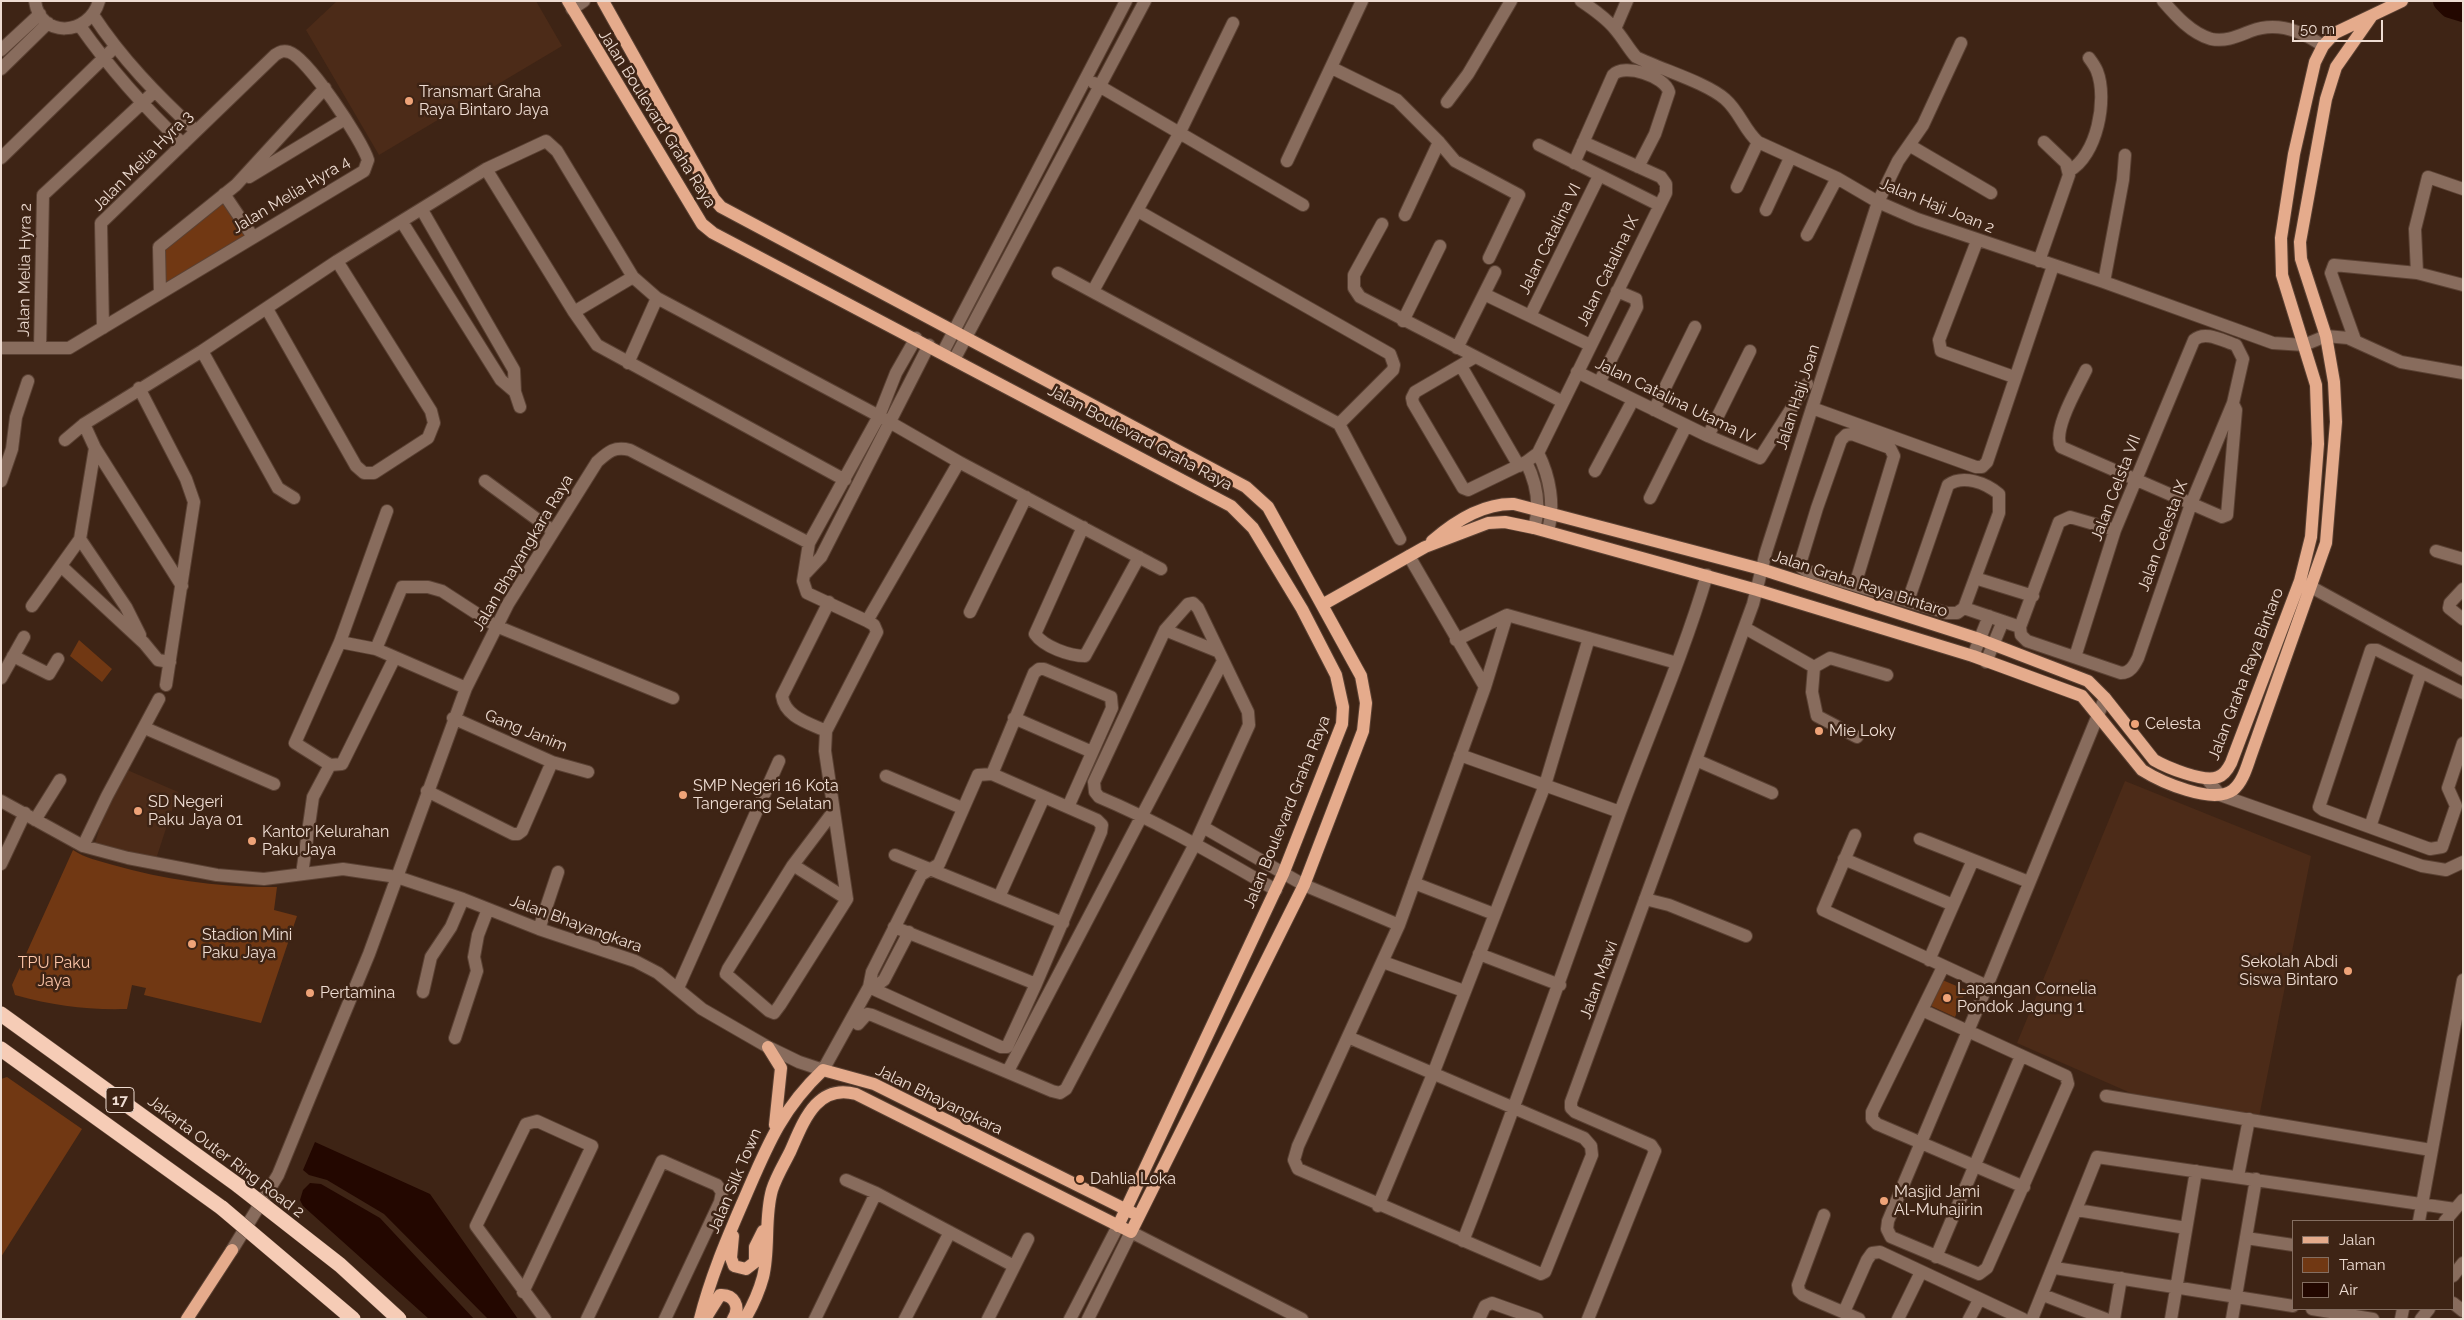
<!DOCTYPE html>
<style>
body{margin:0}
#map{position:relative;width:2464px;height:1320px;overflow:hidden;background:#3e2415;font-family:Raleway,sans-serif}
canvas{display:block}
.frame{position:absolute;inset:0;border:2px solid #eedcd2;pointer-events:none}
.legend{position:absolute;left:2292px;top:1220px;width:162px;height:90px;box-sizing:border-box;background:#3e2415;border:1px solid #846e61;margin:0;padding:6px 9px;list-style:none;font-size:15px;color:#eedcd2}
.legend li{display:flex;align-items:center;gap:10px;height:25px}
.legend b{width:25px;border:1px solid #846e61}
.scale{position:absolute;left:2292px;top:20px;width:91px;height:22px;box-sizing:border-box;border:2px solid #eedcd2;border-top:0;padding-left:6px;font-size:15px;line-height:18px;white-space:nowrap;color:#eedcd2;-webkit-text-stroke:4px #3e2415;paint-order:stroke}
</style>
<div id="map">
<canvas width="2464" height="1320"></canvas>
<div class="frame"></div>
<ul class="legend">
<li><b style="height:6px;background:#e5ab8c"></b>Jalan</li>
<li><b style="height:14px;background:#713813"></b>Taman</li>
<li><b style="height:14px;background:#230700"></b>Air</li>
</ul>
<div class="scale">50 m</div>
</div>
<script>
const g = document.querySelector('canvas').getContext('2d');
g.lineJoin = 'round';
function fill(path, color) { g.fillStyle = color; g.fill(path, 'evenodd'); }
function trace(path, color, width, dash) { g.strokeStyle = color; g.lineWidth = width; g.lineCap = dash ? 'butt' : 'round'; g.setLineDash(dash || []); g.stroke(path); }
function label(font, color, halo, rows, align = 'center') {
  g.font = font + ' Raleway,sans-serif'; g.lineWidth = 5; g.setLineDash([]); g.textBaseline = 'middle'; g.strokeStyle = halo; g.fillStyle = color; for (const [text, x, y, turn = 0] of rows) {
    g.save(); g.translate(x, y); g.rotate((+turn || 0) * Math.PI / 180); g.textAlign = isNaN(turn) ? turn : align; if (halo) g.strokeText(text, 0, 0); g.fillText(text, 0, 0); g.restore();
  }
}
const built = new Path2D(`
 M 337,1 L 536,1 L 562,46 L 379,155 L 306,30 Z
 M 125,769 L 178,792 L 156,859 L 95,843 L 110,794 Z
 M 2125,781 L 2311,856 L 2259,1117 L 2133,1094 L 2017,1043 Z`);
const green = new Path2D(`
 M 222,200 L 249,235 L 171,282 L 165,281 L 165,249 Z
 M 79,640 L 112,669 L 102,682 L 70,656 Z
 M 73,850 C 85,858 99,861 113,865 C 166,880 222,888 277,887 L 274,910 L 297,916 L 261,1023 L 144,995 L 146,988 L 132,985 L 127,1009 C 86,1010 55,1006 15,995 L 12,985 Z
 M 1940,979 L 1966,990 L 1955,1017 L 1929,1005 Z
 M 7,1077 L 82,1129 L 1,1257 L 1,1079 Z`);
const water = new Path2D(`
 M 315,1142 L 430,1194 L 518,1319 L 488,1319 L 384,1214 L 327,1180 L 309,1175 L 303,1170 Z
 M 310,1183 L 321,1184 L 380,1218 L 474,1319 L 429,1319 L 303,1206 L 300,1200 L 303,1190 Z`);
const river = new Path2D(`
 M 2444,1 L 2450,7 L 2463,11`);
const minor = new Path2D(`
 M 35,1 C 40,39 89,36 99,1
 M 1581,1 C 1593,9 1606,18 1615,29 C 1623,38 1628,48 1636,57 C 1662,70 1705,82 1725,99 C 1740,112 1744,130 1758,142 L 1837,178 L 1878,202 L 1917,219 L 2104,282 L 2273,343 L 2304,345 L 2326,336 L 2348,338 L 2401,362 L 2463,373
 M 2163,1 C 2176,16 2191,33 2211,39 C 2226,42 2238,36 2251,31 C 2277,21 2302,31 2323,46
 M 572,9 L 584,1
 M 93,15 C 122,59 157,95 196,131
 M 80,26 C 111,70 144,107 183,144
 M 1615,29 L 1627,1
 M 1,50 L 40,14
 M 1332,68 L 1397,100 L 1439,142 L 1455,161 L 1519,195 L 1489,258
 M 1,69 L 48,23
 M 1094,83 L 1303,205
 M 1447,102 L 1468,74 L 1511,1
 M 1539,145 L 1659,205
 M 1909,145 L 1991,193
 M 1,158 L 114,48
 M 1287,161 L 1362,1
 M 1574,163 L 1613,75 C 1624,63 1665,76 1669,92 L 1655,134 L 1638,167
 M 486,169 L 574,312 L 597,345 L 845,480
 M 2069,171 C 2097,156 2108,99 2097,71 C 2095,66 2092,62 2089,58
 M 249,177 L 345,119
 M 1737,187 L 1758,142
 M 224,194 L 253,237
 M 422,210 L 514,370 L 515,392 L 520,407
 M 1766,210 L 1790,158
 M 1138,211 L 1390,354 L 1394,365 L 1393,370 L 1339,424
 M 1405,215 L 1439,142
 M 402,222 L 501,380 L 515,392
 M 1382,224 L 1354,275 L 1354,288 L 1360,297 L 1563,402
 M 1807,235 L 1837,178
 M 1977,241 L 1939,340 L 1941,351 L 2014,377
 M 2039,261 L 2069,175 L 2066,163 L 2044,142
 M 1058,273 L 1339,424 L 1400,539
 M 2417,273 L 2415,229 L 2428,177 L 2463,189
 M 2104,282 L 2123,180 L 2125,155
 M 1093,291 L 1180,132 L 1233,23
 M 160,293 L 159,247 L 236,185 L 325,88
 M 1484,294 L 1590,345
 M 267,309 L 356,466 L 364,473 L 374,473 L 428,438 L 434,423 L 431,411 L 337,261
 M 574,312 L 633,277
 M 1530,316 L 1599,176
 M 1403,321 L 1440,246
 M 2355,340 L 2331,273 L 2334,265 L 2417,273 L 2463,285
 M 1,348 L 69,348 L 364,171 L 368,160 C 362,140 307,57 289,52 C 283,50 280,52 275,55 L 101,223 L 103,328
 M 40,348 L 43,195 L 154,92
 M 1457,348 L 1495,272
 M 202,351 L 278,488 L 294,498
 M 943,352 L 1126,1
 M 1475,357 L 1415,392 L 1412,398 L 1413,403 L 1463,488 L 1468,490 L 1526,462 L 1538,453 L 1666,193 L 1666,184 L 1661,177 L 1583,142
 M 955,358 L 1145,1
 M 628,363 L 657,298
 M 1461,366 L 1519,466
 M 2086,370 C 2078,387 2052,430 2061,447 L 2222,517 L 2227,515 L 2236,410 L 2234,406
 M 1577,372 L 1708,436 L 1760,458 L 1807,384
 M 1599,383 L 1637,307 L 1636,299 L 1617,291
 M 139,388 L 186,479 L 194,502 L 166,685
 M 1812,408 L 1976,467 L 1982,467 L 1987,462 L 2053,266
 M 1654,410 L 1695,327
 M 84,424 L 95,448 L 182,586
 M 1708,436 L 1750,351
 M 65,440 L 84,424 L 202,351 L 337,261 L 486,169 L 546,141 L 557,151 L 633,277 L 657,298 L 879,416 L 959,462 L 1161,569
 M 1538,453 C 1550,477 1555,505 1548,531
 M 1526,462 C 1537,484 1541,505 1534,528
 M 1595,471 L 1633,400
 M 1,481 L 12,449 L 16,417 L 28,381
 M 485,481 L 553,531
 M 1650,498 L 1686,426
 M 387,511 L 340,642 L 295,743 L 330,765 L 342,764 L 394,659
 M 1083,527 L 1035,634 C 1044,647 1070,656 1085,656 L 1139,557
 M 80,539 L 126,607 L 140,635
 M 2436,551 L 2463,559
 M 1409,556 L 1485,687
 M 61,566 L 144,643 L 158,660 L 170,662
 M 806,573 L 821,557 L 929,345
 M 1975,578 L 2033,596
 M 2302,582 L 2463,670
 M 1855,585 L 1894,456 L 1890,448 L 1852,434 L 1846,435 L 1841,440 L 1817,508 L 1800,564 L 1802,568 L 1807,571 L 1947,613 L 1957,613 L 1964,608 L 1999,513 L 1999,494 C 1986,483 1963,474 1948,485 L 1908,601
 M 2463,589 L 2450,603 L 2449,608 L 2463,619
 M 32,606 L 80,539 L 95,448
 M 1964,608 L 2020,627
 M 970,612 L 1026,497
 M 867,621 L 959,462
 M 1745,628 L 1814,667 L 1830,658 L 1887,675
 M 1165,630 L 1217,651
 M 1456,640 L 1507,615 L 1677,663
 M 340,642 L 376,649 L 466,688
 M 376,649 L 402,587 L 428,587 L 442,591 L 496,626 L 673,698
 M 13,656 L 49,674 L 58,659
 M 1973,656 L 1989,616
 M 2075,657 L 2115,530 L 2194,340 C 2205,330 2223,341 2236,345 L 2243,359 L 2233,403 L 2191,504 L 2138,658 C 2134,666 2130,673 2121,673 L 2027,641 L 2021,635 L 2020,627 L 2059,522 L 2070,517 L 2115,530
 M 1986,662 L 2003,621
 M 1814,667 L 1812,692 L 1817,716 L 1857,737
 M 1,678 L 24,637
 M 2463,693 L 2377,650 L 2371,650 L 2319,807 L 2323,810 L 2430,849 L 2442,847 L 2456,806 L 2448,788 L 2463,743
 M 453,718 L 552,762 L 588,772
 M 1014,718 L 1092,752
 M 145,728 L 274,784
 M 826,731 C 809,723 785,717 782,696 L 829,602
 M 1460,755 L 1620,812
 M 1696,760 L 1772,793
 M 992,774 L 1034,673 L 1039,669 L 1044,669 L 1111,697 L 1112,708 L 1068,807
 M 886,776 L 962,808
 M 2207,779 L 2220,795 L 2422,866 L 2446,870 L 2463,862
 M 427,791 L 513,834 L 518,834 L 522,831 L 552,762
 M 1,801 L 83,846 L 128,858 L 217,875 L 264,879 L 343,869 L 397,877 L 463,899 L 539,929 L 635,961 L 658,973 L 702,1009 L 768,1047 L 799,1062 L 823,1070 L 869,987 L 872,972 L 921,875 L 939,864 L 978,775 L 992,774 L 1097,820 L 1102,825 L 1101,832 L 1036,984 L 1007,1047 L 1001,1047 L 869,987
 M 833,812 L 793,865 L 728,969 L 726,974 L 769,1011 L 774,1013 L 780,1005 L 847,899 L 825,751 L 826,731 L 877,632 L 874,625 L 867,621 L 807,593 L 803,581 L 809,543 L 879,416 L 896,373 L 916,338
 M 35,820 L 60,780
 M 1203,827 L 1304,885 L 1399,925
 M 2370,827 L 2421,672
 M 1855,835 L 1823,910 L 1987,986
 M 1920,839 L 2029,882
 M 83,846 L 107,796 L 159,699
 M 895,855 L 1063,923
 M 1844,859 L 1953,905
 M 1,864 L 25,813
 M 793,865 L 847,899
 M 302,874 L 313,797 L 330,765
 M 1414,883 L 1494,914
 M 999,897 L 1044,797
 M 1645,899 L 1669,905 L 1746,936
 M 894,927 L 1036,984
 M 539,929 L 558,872
 M 1479,954 L 1560,985
 M 1929,960 L 1973,860
 M 1383,962 L 1464,991
 M 1943,967 L 1872,1112 L 1872,1119 L 1877,1124 L 2024,1187
 M 678,988 L 779,761
 M 873,988 L 884,980 L 909,932
 M 423,992 L 431,957 L 451,927 L 463,899
 M 1922,1010 L 2066,1076 L 2068,1084 L 1987,1268 L 1979,1274 L 1891,1237 L 1887,1229 L 1888,1221 L 1987,986 L 2105,698
 M 858,1024 L 867,1014 L 872,1015 L 1052,1091 L 1060,1093 L 1066,1089 L 1195,844 L 1249,725 L 1248,712 L 1198,608 L 1193,603 L 1188,604 L 1165,630 L 1094,782 L 1095,792 L 1099,797 C 1161,823 1218,857 1276,890
 M 1348,1037 L 1584,1138 L 1591,1146 L 1592,1155 L 1545,1272 L 1541,1274 L 1298,1169 L 1294,1160 L 1298,1146 L 1399,925 L 1485,687 L 1507,615
 M 455,1038 L 477,971 L 474,957 L 478,935 L 488,909
 M 1008,1071 L 1223,661
 M 2106,1096 L 2431,1150
 M 2238,1176 L 2249,1119
 M 846,1180 L 876,1193 L 1014,1266
 M 1378,1206 L 1433,1074 L 1545,785 L 1589,638
 M 2077,1210 L 2186,1228
 M 1824,1215 L 1798,1285 L 1799,1291 L 1803,1295 L 1859,1319
 M 2419,1221 L 2463,980
 M 2445,1221 L 2463,1200
 M 2246,1238 L 2293,1245
 M 1463,1241 C 1519,1099 1568,955 1620,812 C 1649,733 1683,656 1707,575
 M 232,1250 L 278,1175 L 309,1099 L 369,954 L 466,688 L 508,604 L 597,462 C 608,452 614,446 630,450 L 809,543
 M 1936,1257 L 2021,1056
 M 2055,1268 L 2293,1306
 M 2453,1276 L 2463,1263
 M 523,1292 L 592,1146 L 537,1121 L 526,1124 L 476,1226 L 545,1319
 M 2043,1295 L 2106,1319
 M 2453,1303 L 2463,1311
 M 2312,1309 L 2373,1319
 M 1844,1312 L 1867,1260 L 1872,1253 L 1880,1252 L 2023,1319
 M 587,1319 L 662,1161 L 717,1185 L 722,1192 L 720,1202 L 665,1319
 M 815,1319 L 876,1193
 M 905,1319 L 950,1232
 M 988,1319 L 1028,1239
 M 1070,1319 L 1118,1226
 M 1088,1319 L 1131,1232 L 1302,1319
 M 1479,1319 L 1485,1306 L 1492,1303 L 1537,1319
 M 1588,1319 L 1655,1151 L 1651,1145 L 1575,1112 L 1571,1108 L 1571,1102 L 1753,604 L 1766,552 L 1878,202 L 1898,161 L 1923,125 L 1961,43
 M 1898,1319 L 1921,1272
 M 1969,1319 L 1979,1300
 M 2032,1319 L 2097,1157 L 2455,1209
 M 2114,1319 L 2121,1278
 M 2171,1319 L 2196,1171
 M 2232,1319 L 2256,1179
 M 2401,1319 L 2403,1309
 M 2421,1319 L 2429,1309`);
const major = new Path2D(`
 M 568,1 L 702,224 L 713,233 L 1231,506 L 1253,528 L 1302,609 L 1336,675 L 1343,707 L 1342,724 L 1283,874 L 1118,1226
 M 603,1 L 714,199 L 721,207 L 1246,487 L 1268,507 L 1361,676 L 1366,703 L 1363,731 L 1304,885 L 1131,1232 L 856,1094 C 816,1083 803,1123 790,1152 C 784,1164 776,1177 772,1190 C 764,1218 770,1249 763,1277 C 759,1292 753,1305 745,1319
 M 1432,541 C 1455,521 1483,503 1514,504 L 1761,569 L 1979,639 L 2088,681 L 2105,698 L 2154,760 C 2166,767 2204,783 2218,777 C 2224,775 2228,769 2231,763 L 2300,581 L 2311,537 L 2318,444 L 2316,385 L 2282,275 L 2281,238 L 2294,154 L 2315,62 L 2323,46 L 2335,33 L 2402,1
 M 1322,605 L 1425,547 L 1488,523 L 1505,522 L 1534,528 L 1757,590 L 1973,656 L 2082,696 L 2142,770 C 2161,782 2213,805 2233,790 C 2243,782 2247,766 2251,755 L 2326,543 L 2336,422 L 2334,382 L 2326,336 L 2301,259 L 2300,242 L 2326,99 L 2336,67 L 2371,17
 M 768,1047 L 781,1068 L 775,1125
 M 733,1236 L 731,1258 L 734,1266 L 746,1269 L 755,1262 L 755,1247 L 763,1231
 M 187,1319 L 232,1250
 M 700,1319 C 710,1279 726,1241 742,1204 C 766,1149 779,1112 823,1070 L 874,1084 L 1133,1213
 M 705,1319 L 720,1295 C 734,1294 741,1307 733,1319`);
const highway = new Path2D(`
 M 1,1014 L 239,1186
 M 1,1049 L 222,1208`);
const highwayBridge = new Path2D(`
 M 239,1186 L 340,1265 L 399,1319
 M 222,1208 L 353,1319`);
const markers = [
 [409,101,5,"#efa378"],
 [2135,724,5,"#efa378"],
 [1819,731,5,"#efa378"],
 [683,795,5,"#efa378"],
 [138,811,5,"#efa378"],
 [252,841,5,"#efa378"],
 [192,944,5,"#efa378"],
 [2348,971,5,"#efa378"],
 [310,993,5,"#efa378"],
 [1947,998,5,"#efa378"],
 [1080,1179,5,"#efa378"],
 [1884,1201,5,"#efa378"]
];
const shields = [
 [120,1100,28]
];
const shieldNames = [
 ["17",120,1100]
];
const poiNames = [
 ["Transmart Graha",419,92],
 ["Raya Bintaro Jaya",419,110],
 ["Celesta",2145,724],
 ["Mie Loky",1829,731],
 ["SMP Negeri 16 Kota",693,786],
 ["Tangerang Selatan",693,804],
 ["SD Negeri",148,802],
 ["Paku Jaya 01",148,820],
 ["Kantor Kelurahan",262,832],
 ["Paku Jaya",262,850],
 ["Stadion Mini",202,935],
 ["Paku Jaya",202,953],
 ["Sekolah Abdi",2338,962,"right"],
 ["Siswa Bintaro",2338,980,"right"],
 ["Lapangan Cornelia",1957,989],
 ["Pondok Jagung 1",1957,1007],
 ["Pertamina",320,993],
 ["Dahlia Loka",1090,1179],
 ["Masjid Jami",1894,1192],
 ["Al-Muhajirin",1894,1210]
];
const streetNames = [
 ["Jalan Boulevard Graha Raya",657,119,58],
 ["Jalan Melia Hyra 3",143,161,-45],
 ["Jalan Melia Hyra 4",291,195,-31],
 ["Jalan Haji Joan 2",1937,206,22],
 ["Jalan Catalina VI",1550,239,-64],
 ["Jalan Melia Hyra 2",25,270,-89],
 ["Jalan Catalina IX",1608,271,-64],
 ["Jalan Haji Joan",1798,397,-72],
 ["Jalan Catalina Utama IV",1675,401,26],
 ["Jalan Boulevard Graha Raya",1140,438,28],
 ["Jalan Celsta VII",2116,488,-69],
 ["Jalan Celesta IX",2163,536,-70],
 ["Jalan Bhayangkara Raya",523,553,-59],
 ["Jalan Graha Raya Bintaro",1860,584,18],
 ["Jalan Graha Raya Bintaro",2246,674,-69],
 ["Gang Janim",526,731,22],
 ["Jalan Boulevard Graha Raya",1287,812,-68],
 ["Jalan Bhayangkara",576,924,20],
 ["Jalan Mawi",1599,980,-70],
 ["Jalan Bhayangkara",939,1100,26],
 ["Jakarta Outer Ring Road 2",226,1157,37],
 ["Jalan Silk Town",735,1181,-67]
];
const parkNames = [
 ["TPU Paku",54,963],
 ["Jaya",54,981]
];
fill(built, '#4c2b18');
fill(green, '#713813');
fill(water, '#230700');
trace(river, '#230700', 22);
trace(minor, '#5a4133', 14);
trace(major, '#5a4133', 14);
trace(highway, '#5a4133', 16);
trace(minor, '#886c5d', 12);
trace(major, '#e5ab8c', 12);
trace(highway, '#f6ccb6', 15);
trace(highwayBridge, '#5a4133', 16, []);
trace(highwayBridge, '#f6ccb6', 15);
for (const [x, y, r, color] of markers) { const dot = new Path2D(); dot.arc(x, y, r, 0, 2 * Math.PI); g.fillStyle = color; g.fill(dot); trace(dot, '#3e2415', 2); }
for (const [x, y, w] of shields) { const box = new Path2D(); box.roundRect(x - w / 2, y - 12.5, w, 25, 4); g.fillStyle = '#3e2415'; g.fill(box); trace(box, '#eedcd2', 1); }
label('bold 15px', '#eedcd2', null, shieldNames);
label('16px', '#eedcd2', '#3e2415', poiNames, 'left');
label('16px', '#eedcd2', '#3e2415', streetNames);
label('16px', '#fdc6a9', '#3e2415', parkNames);
</script>
